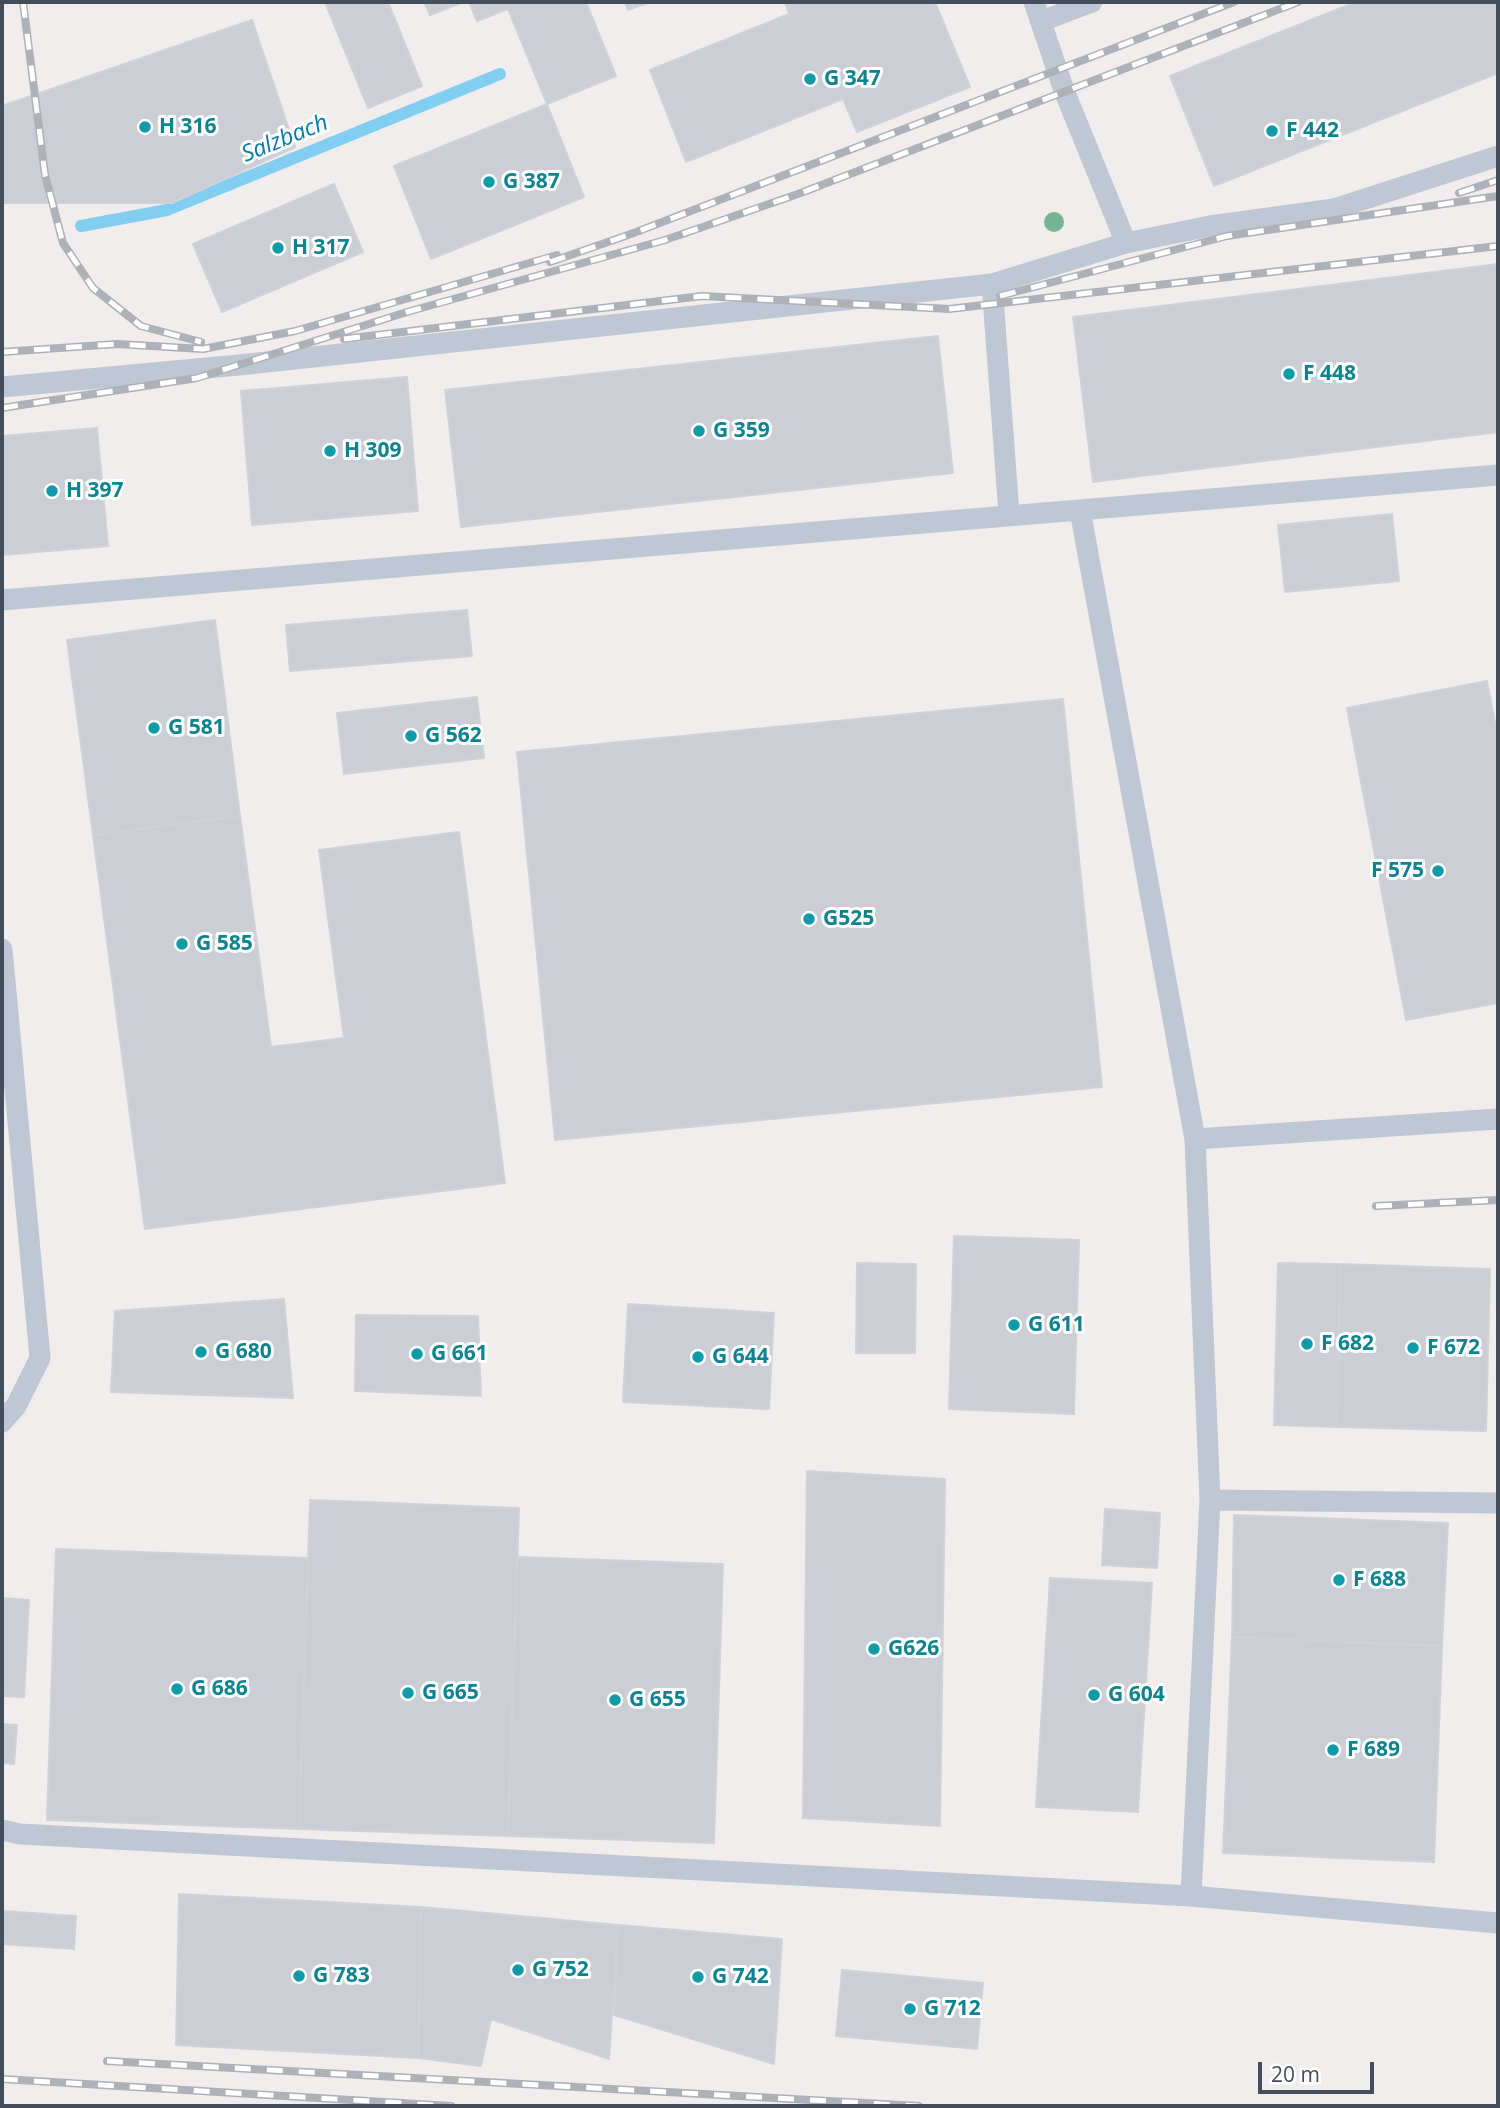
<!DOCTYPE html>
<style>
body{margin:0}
#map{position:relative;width:1500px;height:2108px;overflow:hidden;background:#f0edec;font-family:"Open Sans",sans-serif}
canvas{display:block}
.frame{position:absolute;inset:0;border:4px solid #444e5b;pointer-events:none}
.scale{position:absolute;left:1258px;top:2062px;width:116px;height:32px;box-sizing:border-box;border:4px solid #444e5b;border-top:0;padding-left:9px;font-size:21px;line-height:24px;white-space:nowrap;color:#444e5b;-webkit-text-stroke:5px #fff;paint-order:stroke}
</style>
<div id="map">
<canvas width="1500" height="2108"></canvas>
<div class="frame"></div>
<div class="scale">20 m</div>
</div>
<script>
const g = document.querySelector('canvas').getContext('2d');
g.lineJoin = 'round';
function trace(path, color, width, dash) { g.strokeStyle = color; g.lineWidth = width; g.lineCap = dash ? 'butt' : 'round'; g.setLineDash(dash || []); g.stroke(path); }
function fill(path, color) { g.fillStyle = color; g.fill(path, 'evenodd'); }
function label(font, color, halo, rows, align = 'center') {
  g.font = font + ' "Open Sans",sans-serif'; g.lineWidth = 6; g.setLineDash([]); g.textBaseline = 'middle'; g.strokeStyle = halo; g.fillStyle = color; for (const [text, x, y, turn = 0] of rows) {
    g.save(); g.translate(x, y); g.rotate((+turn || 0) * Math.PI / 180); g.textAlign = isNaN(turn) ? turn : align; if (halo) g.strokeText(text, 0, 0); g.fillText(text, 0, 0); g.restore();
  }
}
const stream = new Path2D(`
 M 81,226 L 167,210 L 500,74`);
const building = new Path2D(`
 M 325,2 L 388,2 L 422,86 L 368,108 Z
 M 424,2 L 463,2 L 430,15 Z
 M 469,2 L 586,2 L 616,76 L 547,104 L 508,9 L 477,21 Z
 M 625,2 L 650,2 L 628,10 Z
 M 785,2 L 935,2 L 970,87 L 857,132 L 843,99 L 686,162 L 650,70 L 789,14 Z
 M 1356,2 L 1498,2 L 1498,73 L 1214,186 L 1170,76 Z
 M 252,20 L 295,147 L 172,203 L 2,203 L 2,106 Z
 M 547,104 L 584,197 L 431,259 L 394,166 Z
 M 334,184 L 363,252 L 222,312 L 193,244 Z
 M 1498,264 L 1498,432 L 1093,482 L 1073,317 Z
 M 938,336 L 953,473 L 461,527 L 445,390 Z
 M 407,377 L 418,511 L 252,525 L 241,391 Z
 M 97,428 L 108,546 L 2,555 L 2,436 Z
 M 1392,514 L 1399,581 L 1285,592 L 1278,525 Z
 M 467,610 L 472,656 L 290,671 L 286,625 Z
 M 215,620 L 240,816 L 93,835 L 67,640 Z
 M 1487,681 L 1498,739 L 1498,1003 L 1406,1020 L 1347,708 Z
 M 477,697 L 484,758 L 344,774 L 337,713 Z
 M 1063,699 L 1102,1087 L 555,1140 L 517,752 Z
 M 240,816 L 271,1047 L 344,1038 L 319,850 L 459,832 L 505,1183 L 145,1229 L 93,835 Z
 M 954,1236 L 1079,1240 L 1074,1414 L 949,1409 Z
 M 857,1263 L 916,1264 L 915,1353 L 856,1353 Z
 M 1278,1263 L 1340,1264 L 1337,1427 L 1274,1425 Z
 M 1340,1264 L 1490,1269 L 1486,1431 L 1337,1427 Z
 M 284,1299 L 293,1398 L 111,1392 L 115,1311 Z
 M 628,1304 L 774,1313 L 769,1409 L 623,1402 Z
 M 356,1315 L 478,1316 L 481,1396 L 355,1391 Z
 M 807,1471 L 945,1479 L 940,1826 L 803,1818 Z
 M 310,1500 L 519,1508 L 508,1836 L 299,1829 Z
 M 1105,1509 L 1160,1513 L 1157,1568 L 1102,1565 Z
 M 1234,1515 L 1448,1523 L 1442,1646 L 1232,1637 Z
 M 56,1549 L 308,1558 L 299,1829 L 47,1820 Z
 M 517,1557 L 723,1564 L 714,1843 L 508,1836 Z
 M 1050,1578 L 1152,1583 L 1138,1812 L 1036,1807 Z
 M 2,1598 L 29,1600 L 24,1697 L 2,1696 Z
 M 1232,1637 L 1442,1646 L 1434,1862 L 1223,1853 Z
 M 2,1724 L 17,1725 L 14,1764 L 2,1763 Z
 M 179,1894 L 421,1907 L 418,2058 L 176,2045 Z
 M 421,1907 L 618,1925 L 609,2059 L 491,2019 L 481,2066 L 418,2058 Z
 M 2,1911 L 76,1916 L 74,1949 L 2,1944 Z
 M 618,1925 L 782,1939 L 774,2064 L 614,2015 Z
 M 842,1970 L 983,1983 L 977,2049 L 836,2036 Z`);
const lane = new Path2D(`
 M 1034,2 L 1065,93 L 1126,243
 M 1042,21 L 1092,2
 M 992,284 L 1009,514
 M 2,387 L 239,365 L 992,284 L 1126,243 L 1210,226 L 1334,209 L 1498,156
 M 1080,510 L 1195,1139 L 1498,1119
 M 2,600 L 1498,475
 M 2,949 L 40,1358 L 16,1406 L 2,1422
 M 1210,1500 L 1498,1503
 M 2,1830 L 20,1834 L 1191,1896 L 1498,1923
 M 1191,1896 L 1210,1500 L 1195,1139`);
const rail = new Path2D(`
 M 23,2 L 45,175 L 63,243 L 93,288 L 141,326 L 201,342
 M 1459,193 L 1498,180
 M 550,262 L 631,234 L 1234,2
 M 1000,296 L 1227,236 L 1498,196
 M 344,339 L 702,296 L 949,309 L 1498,246
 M 2,352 L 117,344 L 203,349 L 295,331 L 557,255
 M 2,408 L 197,378 L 407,312 L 665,240 L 798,194 L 1298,2
 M 1376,1206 L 1498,1200
 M 107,2061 L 919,2106
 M 2,2079 L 451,2106`);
const trees = [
 [1054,222]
];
const markers = [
 [810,79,7,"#0f9aa8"],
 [145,127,7,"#0f9aa8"],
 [1272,131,7,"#0f9aa8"],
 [489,182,7,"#0f9aa8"],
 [278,248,7,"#0f9aa8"],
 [1289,374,7,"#0f9aa8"],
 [699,431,7,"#0f9aa8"],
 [330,451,7,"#0f9aa8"],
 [52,491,7,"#0f9aa8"],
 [154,728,7,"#0f9aa8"],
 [411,736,7,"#0f9aa8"],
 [1438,871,7,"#0f9aa8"],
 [809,919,7,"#0f9aa8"],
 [182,944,7,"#0f9aa8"],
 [1014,1325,7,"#0f9aa8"],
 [1307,1344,7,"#0f9aa8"],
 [1413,1348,7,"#0f9aa8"],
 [201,1352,7,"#0f9aa8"],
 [417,1354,7,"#0f9aa8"],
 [698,1357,7,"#0f9aa8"],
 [1339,1580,7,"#0f9aa8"],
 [874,1649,7,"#0f9aa8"],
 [177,1689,7,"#0f9aa8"],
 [408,1693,7,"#0f9aa8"],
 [1094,1695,7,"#0f9aa8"],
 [615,1700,7,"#0f9aa8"],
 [1333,1750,7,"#0f9aa8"],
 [518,1970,7,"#0f9aa8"],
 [299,1976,7,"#0f9aa8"],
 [698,1977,7,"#0f9aa8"],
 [910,2009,7,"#0f9aa8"]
];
const cultureNames = [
 ["G 347",824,79],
 ["H 316",159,127],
 ["F 442",1286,131],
 ["G 387",503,182],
 ["H 317",292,248],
 ["F 448",1303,374],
 ["G 359",713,431],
 ["H 309",344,451],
 ["H 397",66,491],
 ["G 581",168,728],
 ["G 562",425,736],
 ["F 575",1424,871,"right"],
 ["G525",823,919],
 ["G 585",196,944],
 ["G 611",1028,1325],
 ["F 682",1321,1344],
 ["F 672",1427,1348],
 ["G 680",215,1352],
 ["G 661",431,1354],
 ["G 644",712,1357],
 ["F 688",1353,1580],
 ["G626",888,1649],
 ["G 686",191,1689],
 ["G 665",422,1693],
 ["G 604",1108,1695],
 ["G 655",629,1700],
 ["F 689",1347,1750],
 ["G 752",532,1970],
 ["G 783",313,1976],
 ["G 742",712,1977],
 ["G 712",924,2009]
];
const waterNames = [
 ["Salzbach",285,139,-22]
];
trace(stream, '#81cef1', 12);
fill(building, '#cbced5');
trace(building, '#d0d2d9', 2);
trace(lane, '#bfc7d3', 21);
trace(rail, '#aeb1b8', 8);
trace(rail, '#fff', 5, [16]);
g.fillStyle = '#75b298';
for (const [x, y] of trees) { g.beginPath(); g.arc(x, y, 10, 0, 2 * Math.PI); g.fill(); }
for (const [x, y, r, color] of markers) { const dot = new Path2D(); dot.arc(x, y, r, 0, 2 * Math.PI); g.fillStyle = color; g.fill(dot); trace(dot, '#fff', 2.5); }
label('bold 21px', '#0d838f', '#fff', cultureNames, 'left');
label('italic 23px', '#037aaf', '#fff', waterNames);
</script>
